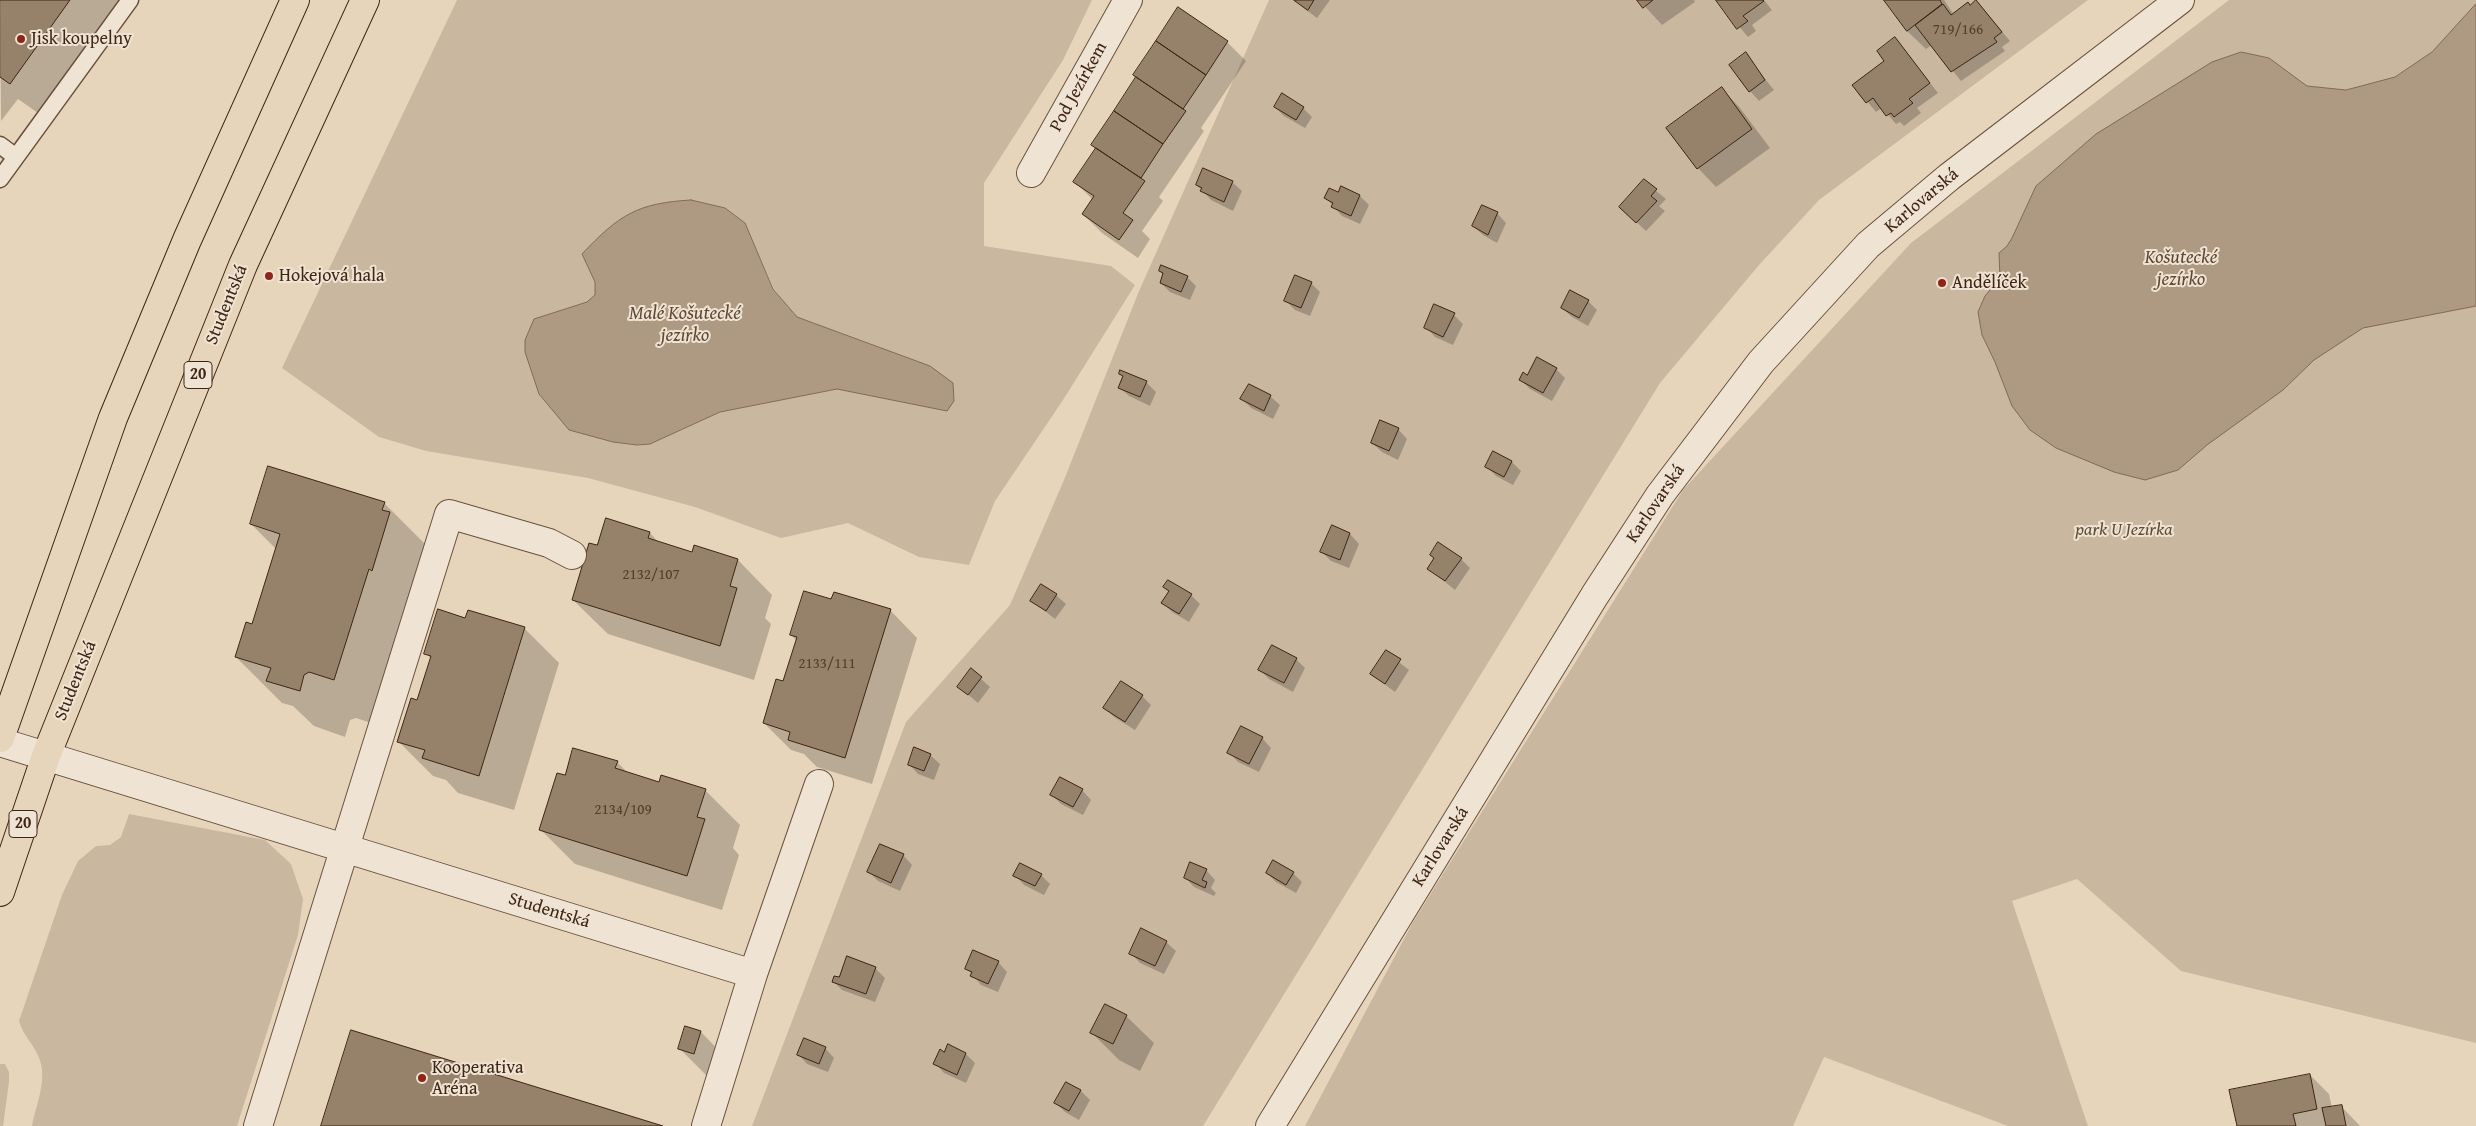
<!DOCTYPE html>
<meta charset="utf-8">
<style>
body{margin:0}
canvas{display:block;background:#e7d5bb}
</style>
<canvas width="2476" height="1126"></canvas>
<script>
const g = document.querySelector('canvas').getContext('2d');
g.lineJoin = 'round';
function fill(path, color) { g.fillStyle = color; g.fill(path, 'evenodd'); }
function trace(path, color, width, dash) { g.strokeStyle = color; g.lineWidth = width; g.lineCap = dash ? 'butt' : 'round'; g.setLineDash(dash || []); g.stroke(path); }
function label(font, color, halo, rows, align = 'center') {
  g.font = font + ' "Gentium Book Plus",serif'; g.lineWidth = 4; g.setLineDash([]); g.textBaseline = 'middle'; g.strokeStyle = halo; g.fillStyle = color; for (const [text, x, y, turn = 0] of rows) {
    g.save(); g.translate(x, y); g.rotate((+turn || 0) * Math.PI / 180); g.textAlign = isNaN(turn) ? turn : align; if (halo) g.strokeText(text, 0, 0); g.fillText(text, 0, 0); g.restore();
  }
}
const green = new Path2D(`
 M 457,0 L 1092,0 L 1063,60 L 984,183 L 984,246 L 1111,266 L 1135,285 L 1063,400 L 995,501 L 969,565 L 919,557 L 848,523 L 781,538 L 695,507 L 588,478 L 426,451 L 379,437 L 282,368 ZM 691,200 L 725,208 L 745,223 L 774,289 L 797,317 L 930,366 L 947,411 L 837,389 L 720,412 L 650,444 L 637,445 L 613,442 L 569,430 L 539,394 L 525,352 L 534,319 L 587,302 L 596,295 L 595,282 L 582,254 C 619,215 637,203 691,200 Z
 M 1269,0 L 2088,0 L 1819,200 L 1759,265 L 1660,383 L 1203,1126 L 752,1126 L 906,722 L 1010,605 L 1064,480 L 1139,291 Z
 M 2229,0 L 2476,0 L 2476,1043 L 2181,971 L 2077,879 L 2012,901 L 2088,1126 L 2008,1126 L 1824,1057 L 1793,1126 L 1305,1126 L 1413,922 L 1683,490 L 1911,243 Z
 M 129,814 L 265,840 L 291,864 L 303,899 L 298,935 L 237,1126 L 32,1126 C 36,1105 48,1079 39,1058 C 34,1044 23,1036 19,1021 L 62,895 L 78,861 L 96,846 L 110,845 L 121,837 Z
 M 0,1064 L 5,1064 L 9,1072 L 9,1082 L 3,1126 L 0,1126 Z`);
const water = new Path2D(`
 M 2476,4 L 2476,306 L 2363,328 L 2314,360 L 2283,390 L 2207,445 L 2178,470 L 2145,480 L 2114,472 L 2056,448 L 2030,430 L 2012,406 L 1995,362 L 1982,335 L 1978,312 L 1985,296 L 2000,278 L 1999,253 L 2007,246 L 2012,238 L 2036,186 L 2096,134 L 2212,62 L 2241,52 L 2269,58 L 2307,86 L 2346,90 L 2395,77 L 2432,52 Z
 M 691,200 L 725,208 L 745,223 L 773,289 L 797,317 L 930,366 L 953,383 L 954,401 L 947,411 L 837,389 L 720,412 L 650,444 L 637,445 L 613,442 L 569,430 L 539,394 L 525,352 L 525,340 L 534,319 L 587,302 L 595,295 L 595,282 L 582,254 C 619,215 637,203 691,200 Z`);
const shadow = new Path2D(`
 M 0,0 L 129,0 L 45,118 L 18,99 L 1,121 Z
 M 1293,0 L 1330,0 L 1317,18 Z
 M 1639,0 L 1694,0 L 1695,2 L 1662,25 Z
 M 1717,0 L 1764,0 L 1772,10 L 1752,25 L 1756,31 L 1748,37 Z
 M 1885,0 L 1944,0 L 1954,15 L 1977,1 L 2010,41 L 2002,47 L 2005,51 L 1961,81 L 1932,45 L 1926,49 L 1907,31 Z
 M 1895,38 L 1938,93 L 1917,108 L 1921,113 L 1904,126 L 1900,122 L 1896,124 L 1882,108 L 1876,112 L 1854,85 L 1886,61 Z
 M 1227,42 L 1246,61 L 1201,128 L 1204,131 L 1159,197 L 1163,201 L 1142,231 L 1150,239 L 1138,258 L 1102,233 L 1083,214 L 1093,200 L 1075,182 L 1097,148 L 1137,78 Z
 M 1745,54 L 1774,90 L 1759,101 L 1750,91 Z
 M 1722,89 L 1740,108 L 1770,148 L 1716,187 L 1698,168 Z
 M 1275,107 L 1303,108 L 1312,117 L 1305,128 L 1284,116 Z
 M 1644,181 L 1666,199 L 1659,206 L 1665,211 L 1646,231 L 1630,216 Z
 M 1232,182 L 1242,191 L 1233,211 L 1211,200 L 1197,185 Z
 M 1341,188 L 1360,196 L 1369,205 L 1360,224 L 1342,216 L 1326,198 L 1339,193 Z
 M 1497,213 L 1506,223 L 1497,243 L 1483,235 L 1473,226 Z
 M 1160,271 L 1187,277 L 1196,286 L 1190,300 L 1170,292 L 1161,283 L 1164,275 Z
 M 1311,283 L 1320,292 L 1310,316 L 1295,310 L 1286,301 Z
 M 1588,301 L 1597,310 L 1588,326 L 1572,317 L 1562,308 Z
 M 1454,315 L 1463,324 L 1453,345 L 1435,337 L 1426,327 Z
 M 1556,369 L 1565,378 L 1552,401 L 1530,389 L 1521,380 Z
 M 1121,372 L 1146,382 L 1156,392 L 1150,406 L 1129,396 L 1119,387 L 1124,377 Z
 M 1270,396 L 1280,405 L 1273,419 L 1251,408 L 1242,399 Z
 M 1398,429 L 1407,439 L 1398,460 L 1382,452 L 1372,443 Z
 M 1494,453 L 1512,462 L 1521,471 L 1513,485 L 1496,476 L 1487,467 Z
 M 384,503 L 430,549 L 380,726 L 356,718 L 350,720 L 345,737 L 314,726 L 293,706 L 282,703 L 236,657 L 253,626 L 277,550 L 251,524 Z
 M 1333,527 L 1350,534 L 1359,544 L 1349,568 L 1331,561 L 1322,552 Z
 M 650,533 L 660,544 L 693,553 L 738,560 L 772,595 L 765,618 L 771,624 L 754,680 L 608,634 L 573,600 L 598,547 Z
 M 1435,559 L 1461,559 L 1470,568 L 1455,590 L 1429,569 Z
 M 1164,587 L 1191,595 L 1200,604 L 1189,622 L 1172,612 L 1163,603 L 1169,592 Z
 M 1056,595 L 1066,604 L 1055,619 L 1032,601 Z
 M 832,601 L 890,610 L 917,638 L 872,784 L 817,767 L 804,754 L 791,750 L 764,723 L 784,683 L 797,641 L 791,635 Z
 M 466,619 L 524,628 L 559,663 L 514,810 L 458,793 L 446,780 L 433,776 L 398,741 L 418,701 L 431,659 L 426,653 Z
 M 1386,652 L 1409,670 L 1395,692 L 1371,674 Z
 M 1296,659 L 1305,668 L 1293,692 L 1269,679 L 1260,670 Z
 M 971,670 L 990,687 L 978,703 L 959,687 Z
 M 1142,696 L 1151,705 L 1135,730 L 1114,717 L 1105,708 Z
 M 1242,728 L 1262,738 L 1271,748 L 1259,772 L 1238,762 L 1229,752 Z
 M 930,755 L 940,764 L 934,780 L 918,774 L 909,764 Z
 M 617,762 L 628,773 L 660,783 L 705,790 L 740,825 L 733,848 L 739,855 L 722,910 L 575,864 L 540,829 L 566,777 Z
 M 1082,790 L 1091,800 L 1083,815 L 1061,804 L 1051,794 Z
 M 903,855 L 912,865 L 900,891 L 878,881 L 869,872 Z
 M 1206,870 L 1215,880 L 1211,888 L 1216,893 L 1214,896 L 1194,887 L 1185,877 Z
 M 1267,873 L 1293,873 L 1302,882 L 1296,893 L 1276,882 Z
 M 1015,875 L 1041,875 L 1050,884 L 1044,895 L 1024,885 Z
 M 1166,942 L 1176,951 L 1164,974 L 1140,963 L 1131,953 Z
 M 998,962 L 1007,972 L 998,992 L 981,985 L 967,968 Z
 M 875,968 L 885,978 L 875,1002 L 842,990 L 833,981 Z
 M 1126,1016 L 1154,1043 L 1140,1071 L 1119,1060 L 1092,1033 Z
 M 686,1028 L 701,1032 L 728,1060 L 722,1080 L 707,1076 L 680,1049 Z
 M 948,1046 L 966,1054 L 975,1063 L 966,1083 L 944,1073 L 935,1063 L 945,1054 Z
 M 825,1048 L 834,1058 L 828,1072 L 807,1064 L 798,1054 Z
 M 2310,1075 L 2329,1094 L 2332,1108 L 2341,1106 L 2360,1126 L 2238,1126 Z
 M 1067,1084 L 1081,1091 L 1090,1100 L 1079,1120 L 1065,1112 L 1056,1103 Z`);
const building = new Path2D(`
 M 0,0 L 70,0 L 10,84 L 0,77 Z
 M 1294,0 L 1314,0 L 1308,10 Z
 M 1637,0 L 1653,0 L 1643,8 Z
 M 1716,0 L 1763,0 L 1764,1 L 1743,16 L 1748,21 L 1737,29 Z
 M 1884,0 L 1940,0 L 1942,4 L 1907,31 Z
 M 1976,0 L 2002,32 L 1994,38 L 1997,42 L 1951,72 L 1915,25 L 1943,4 L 1951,15 L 1968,2 L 1970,5 Z
 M 1178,7 L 1228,41 L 1206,75 L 1156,41 Z
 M 1895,37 L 1930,83 L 1909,99 L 1913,103 L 1894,117 L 1891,113 L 1886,116 L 1873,98 L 1866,103 L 1852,85 L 1884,61 L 1877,51 Z
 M 1156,41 L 1206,75 L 1183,109 L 1133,75 Z
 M 1746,52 L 1765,80 L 1749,92 L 1729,65 Z
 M 1136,77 L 1186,111 L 1163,144 L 1114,111 Z
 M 1722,87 L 1752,129 L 1697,169 L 1666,128 Z
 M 1282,93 L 1304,107 L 1296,120 L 1274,107 Z
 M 1114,111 L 1163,144 L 1141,178 L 1091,145 Z
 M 1096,148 L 1145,181 L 1123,213 L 1133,220 L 1119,240 L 1082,214 L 1094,196 L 1073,182 Z
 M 1203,168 L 1233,181 L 1224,202 L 1200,191 L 1202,188 L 1196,185 Z
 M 1644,179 L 1657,189 L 1651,196 L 1657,201 L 1636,223 L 1619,207 Z
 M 1341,186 L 1360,195 L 1351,216 L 1331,207 L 1333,203 L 1324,198 L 1329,188 L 1338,192 Z
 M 1482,205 L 1498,212 L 1488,235 L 1472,226 Z
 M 1161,265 L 1188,276 L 1181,292 L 1160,283 L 1163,273 L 1159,271 Z
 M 1295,275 L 1312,282 L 1301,308 L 1284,301 Z
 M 1570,290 L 1589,300 L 1579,318 L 1561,308 Z
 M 1434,304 L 1455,313 L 1443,337 L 1424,328 Z
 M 1537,357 L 1557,368 L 1543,393 L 1519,380 L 1523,372 L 1527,375 Z
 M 1120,370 L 1147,381 L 1140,397 L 1118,388 L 1123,376 L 1119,374 Z
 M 1249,384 L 1271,395 L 1264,411 L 1240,399 Z
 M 1380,420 L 1399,428 L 1389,451 L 1371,443 Z
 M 1493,451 L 1512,461 L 1504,477 L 1485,467 Z
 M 268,466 L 385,502 L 382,510 L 390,512 L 372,571 L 369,569 L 334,680 L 309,672 L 304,675 L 300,691 L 266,681 L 271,668 L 235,657 L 246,622 L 252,624 L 280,534 L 250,524 Z
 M 606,518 L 650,532 L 648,538 L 692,552 L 694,545 L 738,559 L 730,586 L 737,588 L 720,646 L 572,600 L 589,543 L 597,545 Z
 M 1332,525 L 1350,533 L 1340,560 L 1320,552 Z
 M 1438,542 L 1462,558 L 1445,581 L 1427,569 L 1434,558 L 1430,555 Z
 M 1168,580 L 1192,594 L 1179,614 L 1161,603 L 1169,591 L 1163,587 Z
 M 1041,584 L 1057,594 L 1046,611 L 1030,601 Z
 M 804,591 L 831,599 L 834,592 L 891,609 L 845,758 L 788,740 L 790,732 L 763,723 L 776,679 L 783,681 L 797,637 L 790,635 Z
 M 438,609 L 465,618 L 468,610 L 525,627 L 479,776 L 422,758 L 425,750 L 397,742 L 411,698 L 417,700 L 431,656 L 424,654 Z
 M 1272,645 L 1297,658 L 1284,683 L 1258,670 Z
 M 1386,650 L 1401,659 L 1385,684 L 1370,674 Z
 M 971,668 L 982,677 L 968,695 L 957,687 Z
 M 1121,681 L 1143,695 L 1125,722 L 1103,708 Z
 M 1241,726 L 1263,737 L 1249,764 L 1227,753 Z
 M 914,747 L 931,754 L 924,771 L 908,765 Z
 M 573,748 L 618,761 L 615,768 L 659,782 L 661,775 L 706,789 L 697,817 L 705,819 L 687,876 L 539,830 L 557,773 L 565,775 Z
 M 1060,777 L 1083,789 L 1073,807 L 1050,795 Z
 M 880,844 L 904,854 L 891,883 L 867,872 Z
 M 1273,860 L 1294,872 L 1286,885 L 1266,873 Z
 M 1190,862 L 1207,869 L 1202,880 L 1207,882 L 1205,888 L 1184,878 Z
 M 1020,863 L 1042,874 L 1035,886 L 1013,876 Z
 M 1141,928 L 1167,941 L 1155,966 L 1129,954 Z
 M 973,950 L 999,961 L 988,984 L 970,976 L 972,972 L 965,969 Z
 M 847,956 L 876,967 L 866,994 L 832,982 L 834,976 L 839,977 Z
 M 1105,1004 L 1127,1015 L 1113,1044 L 1090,1033 Z
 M 685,1026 L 701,1031 L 694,1054 L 678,1049 Z
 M 351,1030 L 663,1126 L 321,1126 Z
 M 804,1038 L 826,1047 L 819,1064 L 797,1055 Z
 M 948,1044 L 966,1053 L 957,1075 L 933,1064 L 940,1049 L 944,1052 Z
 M 2310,1074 L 2317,1109 L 2293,1114 L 2296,1126 L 2237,1126 L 2229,1090 Z
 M 1066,1082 L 1081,1090 L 1069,1111 L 1054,1103 Z
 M 2342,1105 L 2346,1126 L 2326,1126 L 2322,1108 Z`);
const lane = new Path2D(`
 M 0,145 L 16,157
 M 0,179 L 130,0`);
const street = new Path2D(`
 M 1031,173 L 1128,0
 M 0,742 L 753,974 L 706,1126
 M 753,974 L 819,784
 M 258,1126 L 449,514 L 549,543 L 572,555
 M 1270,1126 L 1595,595 L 1660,495 L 1761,362 L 1868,245 L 1949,177 L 2180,0`);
const primary = new Path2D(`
 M 0,738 L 113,418 L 187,240 L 295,0
 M 0,892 L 46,756 L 243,265 L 365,0`);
const markers = [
 [21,39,5,"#8f2418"],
 [269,276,5,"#8f2418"],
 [1942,283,5,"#8f2418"],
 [422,1078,5,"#8f2418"]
];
const numberNames = [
 ["719/166",1958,30],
 ["2132/107",651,575],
 ["2133/111",827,664],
 ["2134/109",623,810]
];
const shields = [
 [198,375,28],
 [23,824,28]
];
const shieldNames = [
 ["20",198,375],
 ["20",23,824]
];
const poiNames = [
 ["Jisk koupelny",31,39],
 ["Hokejová hala",279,276],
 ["Andělíček",1952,283],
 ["Kooperativa",432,1068],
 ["Aréna",432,1089]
];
const streetNames = [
 ["Pod Jezírkem",1079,87,-61],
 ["Karlovarská",1922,201,-40],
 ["Studentská",227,305,-68],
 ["Karlovarská",1656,504,-56],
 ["Studentská",76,681,-68],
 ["Karlovarská",1441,847,-58],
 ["Studentská",549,911,17]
];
const parkNames = [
 ["park U Jezírka",2124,530]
];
const waterNames = [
 ["Košutecké",2181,258],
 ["jezírko",2181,280],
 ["Malé Košutecké",685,314],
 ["jezírko",685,336]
];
fill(green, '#cab79f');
fill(water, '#ae9982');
trace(water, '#826b56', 1);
fill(shadow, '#0003');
fill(building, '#96816b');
trace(building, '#3f2514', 1);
trace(lane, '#69513e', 19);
trace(street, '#69513e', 30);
trace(primary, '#3f2514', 30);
trace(lane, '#efe4d3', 16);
trace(street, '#efe4d3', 28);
trace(primary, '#e7d5bb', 28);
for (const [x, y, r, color] of markers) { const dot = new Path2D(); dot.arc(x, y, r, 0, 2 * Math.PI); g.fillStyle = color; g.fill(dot); trace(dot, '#efe4d3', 2); }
label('15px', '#553c2a', null, numberNames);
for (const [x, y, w] of shields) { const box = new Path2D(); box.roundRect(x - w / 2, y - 13.5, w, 27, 4); g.fillStyle = '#efe4d3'; g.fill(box); trace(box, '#3f2514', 1); }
label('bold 16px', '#3f2514', null, shieldNames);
label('18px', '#3f2514', '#efe4d3', poiNames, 'left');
label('18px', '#3f2514', '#efe4d3', streetNames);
label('italic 18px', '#624a37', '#efe4d3', parkNames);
label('italic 19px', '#604835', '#efe4d3', waterNames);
</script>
